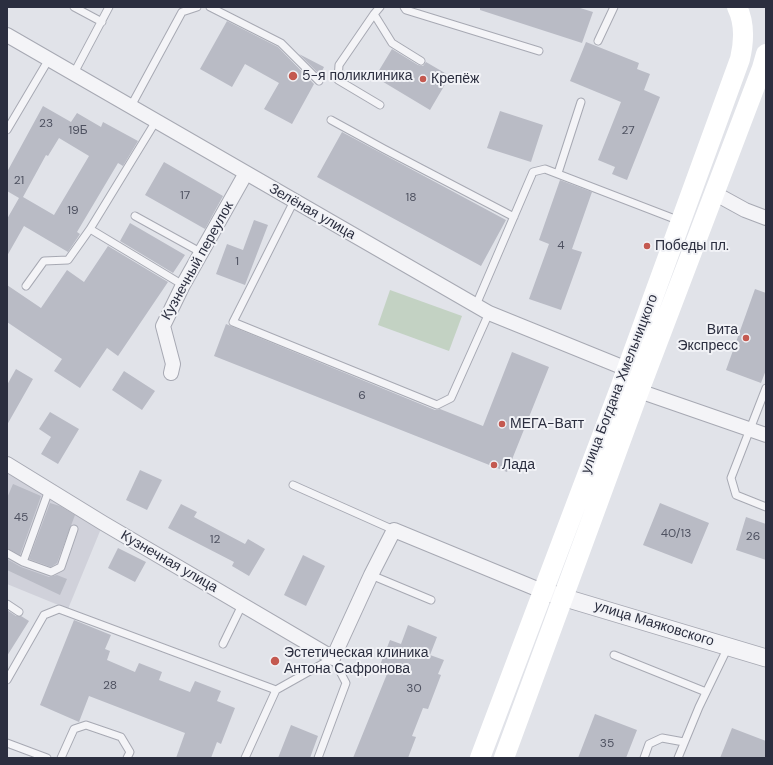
<!DOCTYPE html>
<meta charset="utf-8">
<style>
body{margin:0}
#map{position:relative;width:773px;height:765px;overflow:hidden;background:#e1e3e9;font-family:"DM Sans",sans-serif}
canvas{display:block}
.frame{position:absolute;inset:0;border:8px solid #2b2e3f;pointer-events:none}
</style>
<div id="map">
<canvas width="773" height="765"></canvas>
<div class="frame"></div>
</div>
<script>
const g = document.querySelector('canvas').getContext('2d');
g.lineJoin = 'round';
function fill(path, color) { g.fillStyle = color; g.fill(path, 'evenodd'); }
function trace(path, color, width, dash) { g.strokeStyle = color; g.lineWidth = width; g.lineCap = dash ? 'butt' : 'round'; g.setLineDash(dash || []); g.stroke(path); }
function label(font, color, halo, rows, align = 'center') {
  g.font = font + ' "DM Sans",sans-serif'; g.lineWidth = 4; g.setLineDash([]); g.textBaseline = 'middle'; g.strokeStyle = halo; g.fillStyle = color; for (const [text, x, y, turn = 0] of rows) {
    g.save(); g.translate(x, y); g.rotate((+turn || 0) * Math.PI / 180); g.textAlign = isNaN(turn) ? turn : align; if (halo) g.strokeText(text, 0, 0); g.fillText(text, 0, 0); g.restore();
  }
}
const built = new Path2D(`
 M 7,456 L 105,519 L 68,609 L 7,584 Z`);
const green = new Path2D(`
 M 390,290 L 462,316 L 449,351 L 378,325 Z`);
const building = new Path2D(`
 M 480,7 L 577,7 L 593,12 L 582,43 L 480,10 Z
 M 227,21 L 278,47 L 314,84 L 292,124 L 264,109 L 279,83 L 245,64 L 232,87 L 200,69 Z
 M 586,42 L 639,63 L 637,69 L 650,74 L 644,90 L 660,97 L 627,180 L 612,174 L 615,167 L 598,160 L 621,102 L 570,81 Z
 M 392,49 L 418,65 L 423,66 L 426,62 L 450,76 L 430,110 L 375,77 Z
 M 299,54 L 324,67 L 320,75 Z
 M 43,106 L 71,122 L 77,113 L 101,127 L 103,122 L 138,141 L 123,166 L 118,163 L 77,232 L 80,234 L 68,252 L 24,226 L 7,256 L 7,219 L 19,198 L 7,191 L 7,172 ZM 59,138 L 89,156 L 54,215 L 23,197 L 46,155 L 48,156 Z
 M 500,111 L 543,125 L 531,162 L 487,148 Z
 M 342,132 L 506,220 L 481,266 L 317,177 Z
 M 164,162 L 223,196 L 205,229 L 145,195 Z
 M 560,180 L 592,192 L 572,249 L 582,252 L 561,310 L 529,299 L 549,244 L 539,240 Z
 M 254,220 L 268,225 L 245,285 L 216,274 L 227,244 L 243,250 Z
 M 130,223 L 185,255 L 173,273 L 120,241 Z
 M 108,246 L 168,282 L 118,356 L 107,348 L 80,388 L 54,371 L 62,359 L 7,322 L 7,285 L 41,308 L 67,270 L 84,282 Z
 M 755,289 L 766,293 L 766,370 L 761,383 L 726,370 Z
 M 226,324 L 435,410 L 440,409 L 483,426 L 512,352 L 549,367 L 507,472 L 214,356 Z
 M 16,369 L 33,379 L 7,425 L 7,385 Z
 M 124,371 L 155,391 L 142,410 L 112,390 Z
 M 50,412 L 79,429 L 58,464 L 41,454 L 51,437 L 39,429 Z
 M 140,470 L 162,480 L 147,510 L 126,500 Z
 M 13,484 L 41,496 L 20,555 L 7,548 L 7,498 Z
 M 50,503 L 60,506 L 75,515 L 57,563 L 51,567 L 29,559 Z
 M 660,503 L 709,523 L 692,564 L 643,545 Z
 M 181,504 L 197,512 L 194,517 L 245,544 L 248,539 L 265,549 L 249,576 L 232,566 L 234,562 L 168,528 Z
 M 746,517 L 766,524 L 766,560 L 736,550 Z
 M 118,548 L 146,562 L 135,582 L 108,568 Z
 M 303,555 L 325,566 L 306,606 L 284,595 Z
 M 7,559 L 21,567 L 49,577 L 57,575 L 67,579 L 60,595 L 7,570 Z
 M 7,610 L 16,616 L 21,616 L 29,621 L 7,656 Z
 M 74,620 L 111,635 L 105,649 L 110,651 L 107,660 L 135,672 L 139,663 L 162,672 L 159,680 L 190,692 L 195,681 L 221,691 L 217,701 L 235,708 L 221,744 L 217,742 L 211,758 L 176,758 L 185,733 L 89,696 L 79,722 L 40,705 Z
 M 408,625 L 437,637 L 430,655 L 444,660 L 438,674 L 441,675 L 428,709 L 423,708 L 412,736 L 416,737 L 408,758 L 353,758 L 387,674 L 378,670 L 390,640 L 401,644 Z
 M 595,714 L 637,730 L 626,758 L 578,758 Z
 M 291,725 L 318,736 L 310,758 L 278,758 Z
 M 732,728 L 766,741 L 766,758 L 720,758 Z`);
const service = new Path2D(`
 M 74,7 L 102,22
 M 210,7 L 281,43 L 319,81
 M 380,7 L 374,14 L 392,43 L 421,61
 M 404,7 L 406,10 L 539,51
 M 374,14 L 339,65 L 338,80 L 380,105
 M 598,41 L 614,7
 M 74,73 L 109,7
 M 131,106 L 182,12 L 197,7
 M 331,120 L 384,149 L 514,217
 M 7,130 L 49,59
 M 558,173 L 581,102
 M 294,201 L 233,322 L 437,405 L 451,398 L 489,313
 M 135,216 L 202,253
 M 90,229 L 183,285
 M 26,286 L 44,261 L 68,260 L 90,229 L 156,121
 M 476,305 L 533,172 L 545,169 L 680,221
 M 766,388 L 731,478 L 736,495 L 766,507
 M 293,485 L 394,530
 M 7,553 L 23,562 L 49,490
 M 23,562 L 51,572 L 61,567 L 74,529
 M 371,575 L 431,600
 M 7,604 L 19,612
 M 223,644 L 242,605
 M 614,655 L 706,692
 M 7,680 L 44,615 L 59,609 L 276,690
 M 7,743 L 47,758
 M 61,758 L 74,729 L 86,725 L 121,737 L 130,752 L 127,758
 M 245,758 L 276,690 L 333,658 L 346,683 L 318,758
 M 644,758 L 649,744 L 662,738 L 684,742
 M 678,758 L 699,707 L 728,647`);
const minor = new Path2D(`
 M 7,35 L 489,313 L 627,369
 M 714,193 L 745,210 L 766,218
 M 171,373 L 173,364 L 163,326 L 183,285 L 246,173
 M 639,391 L 766,435
 M 7,464 L 103,523 L 333,658 L 371,575 L 394,530 L 542,591`);
const tertiary = new Path2D(`
 M 542,591 L 766,658`);
const secondary = new Path2D(`
 M 480,758 L 620,388 L 740,59 C 744,42 745,23 737,7
 M 504,758 L 639,391 L 762,68 L 766,54`);
const markers = [
 [293,76,5,"#c45950"],
 [423,79,4,"#c45950"],
 [647,246,4,"#c45950"],
 [746,338,4,"#c45950"],
 [502,424,4,"#c45950"],
 [494,465,4,"#c45950"],
 [275,661,5,"#c45950"]
];
const numberNames = [
 ["23",46,124],
 ["19Б",78,131],
 ["27",628,131],
 ["21",19,181],
 ["17",185,196],
 ["18",411,198],
 ["19",73,211],
 ["4",561,246],
 ["1",237,262],
 ["6",362,396],
 ["45",21,518],
 ["40/13",676,534],
 ["26",753,537],
 ["12",215,540],
 ["28",110,686],
 ["30",414,689],
 ["35",607,744]
];
const poiNames = [
 ["5-я поликлиника",302,76],
 ["Крепёж",431,79],
 ["Победы пл.",655,246],
 ["Вита",738,330,"right"],
 ["Экспресс",738,346,"right"],
 ["МЕГА-Ватт",510,424],
 ["Лада",502,465],
 ["Эстетическая клиника",284,653],
 ["Антона Сафронова",284,669]
];
const streetNames = [
 ["Зелёная улица",312,212,30],
 ["Кузнечный переулок",198,261,-61],
 ["улица Богдана Хмельницкого",620,384,-69],
 ["Кузнечная улица",169,562,30],
 ["улица Маяковского",654,624,17]
];
fill(built, '#d0d1da');
fill(green, '#c3d2c3');
fill(building, '#b9bbc5');
trace(service, '#a7a9b3', 9);
trace(minor, '#a7a9b3', 16);
trace(tertiary, '#a7a9b3', 19);
trace(service, '#f4f4f7', 7);
trace(minor, '#f4f4f7', 14);
trace(tertiary, '#f4f4f7', 17);
trace(secondary, '#fff', 20);
for (const [x, y, r, color] of markers) { const dot = new Path2D(); dot.arc(x, y, r, 0, 2 * Math.PI); g.fillStyle = color; g.fill(dot); trace(dot, '#f1f2f6', 1.5); }
label('12px', '#4e5160', null, numberNames);
label('14px', '#2b2e3f', '#f1f2f6', poiNames, 'left');
label('14px', '#2b2e3f', '#f1f2f6', streetNames);
</script>
